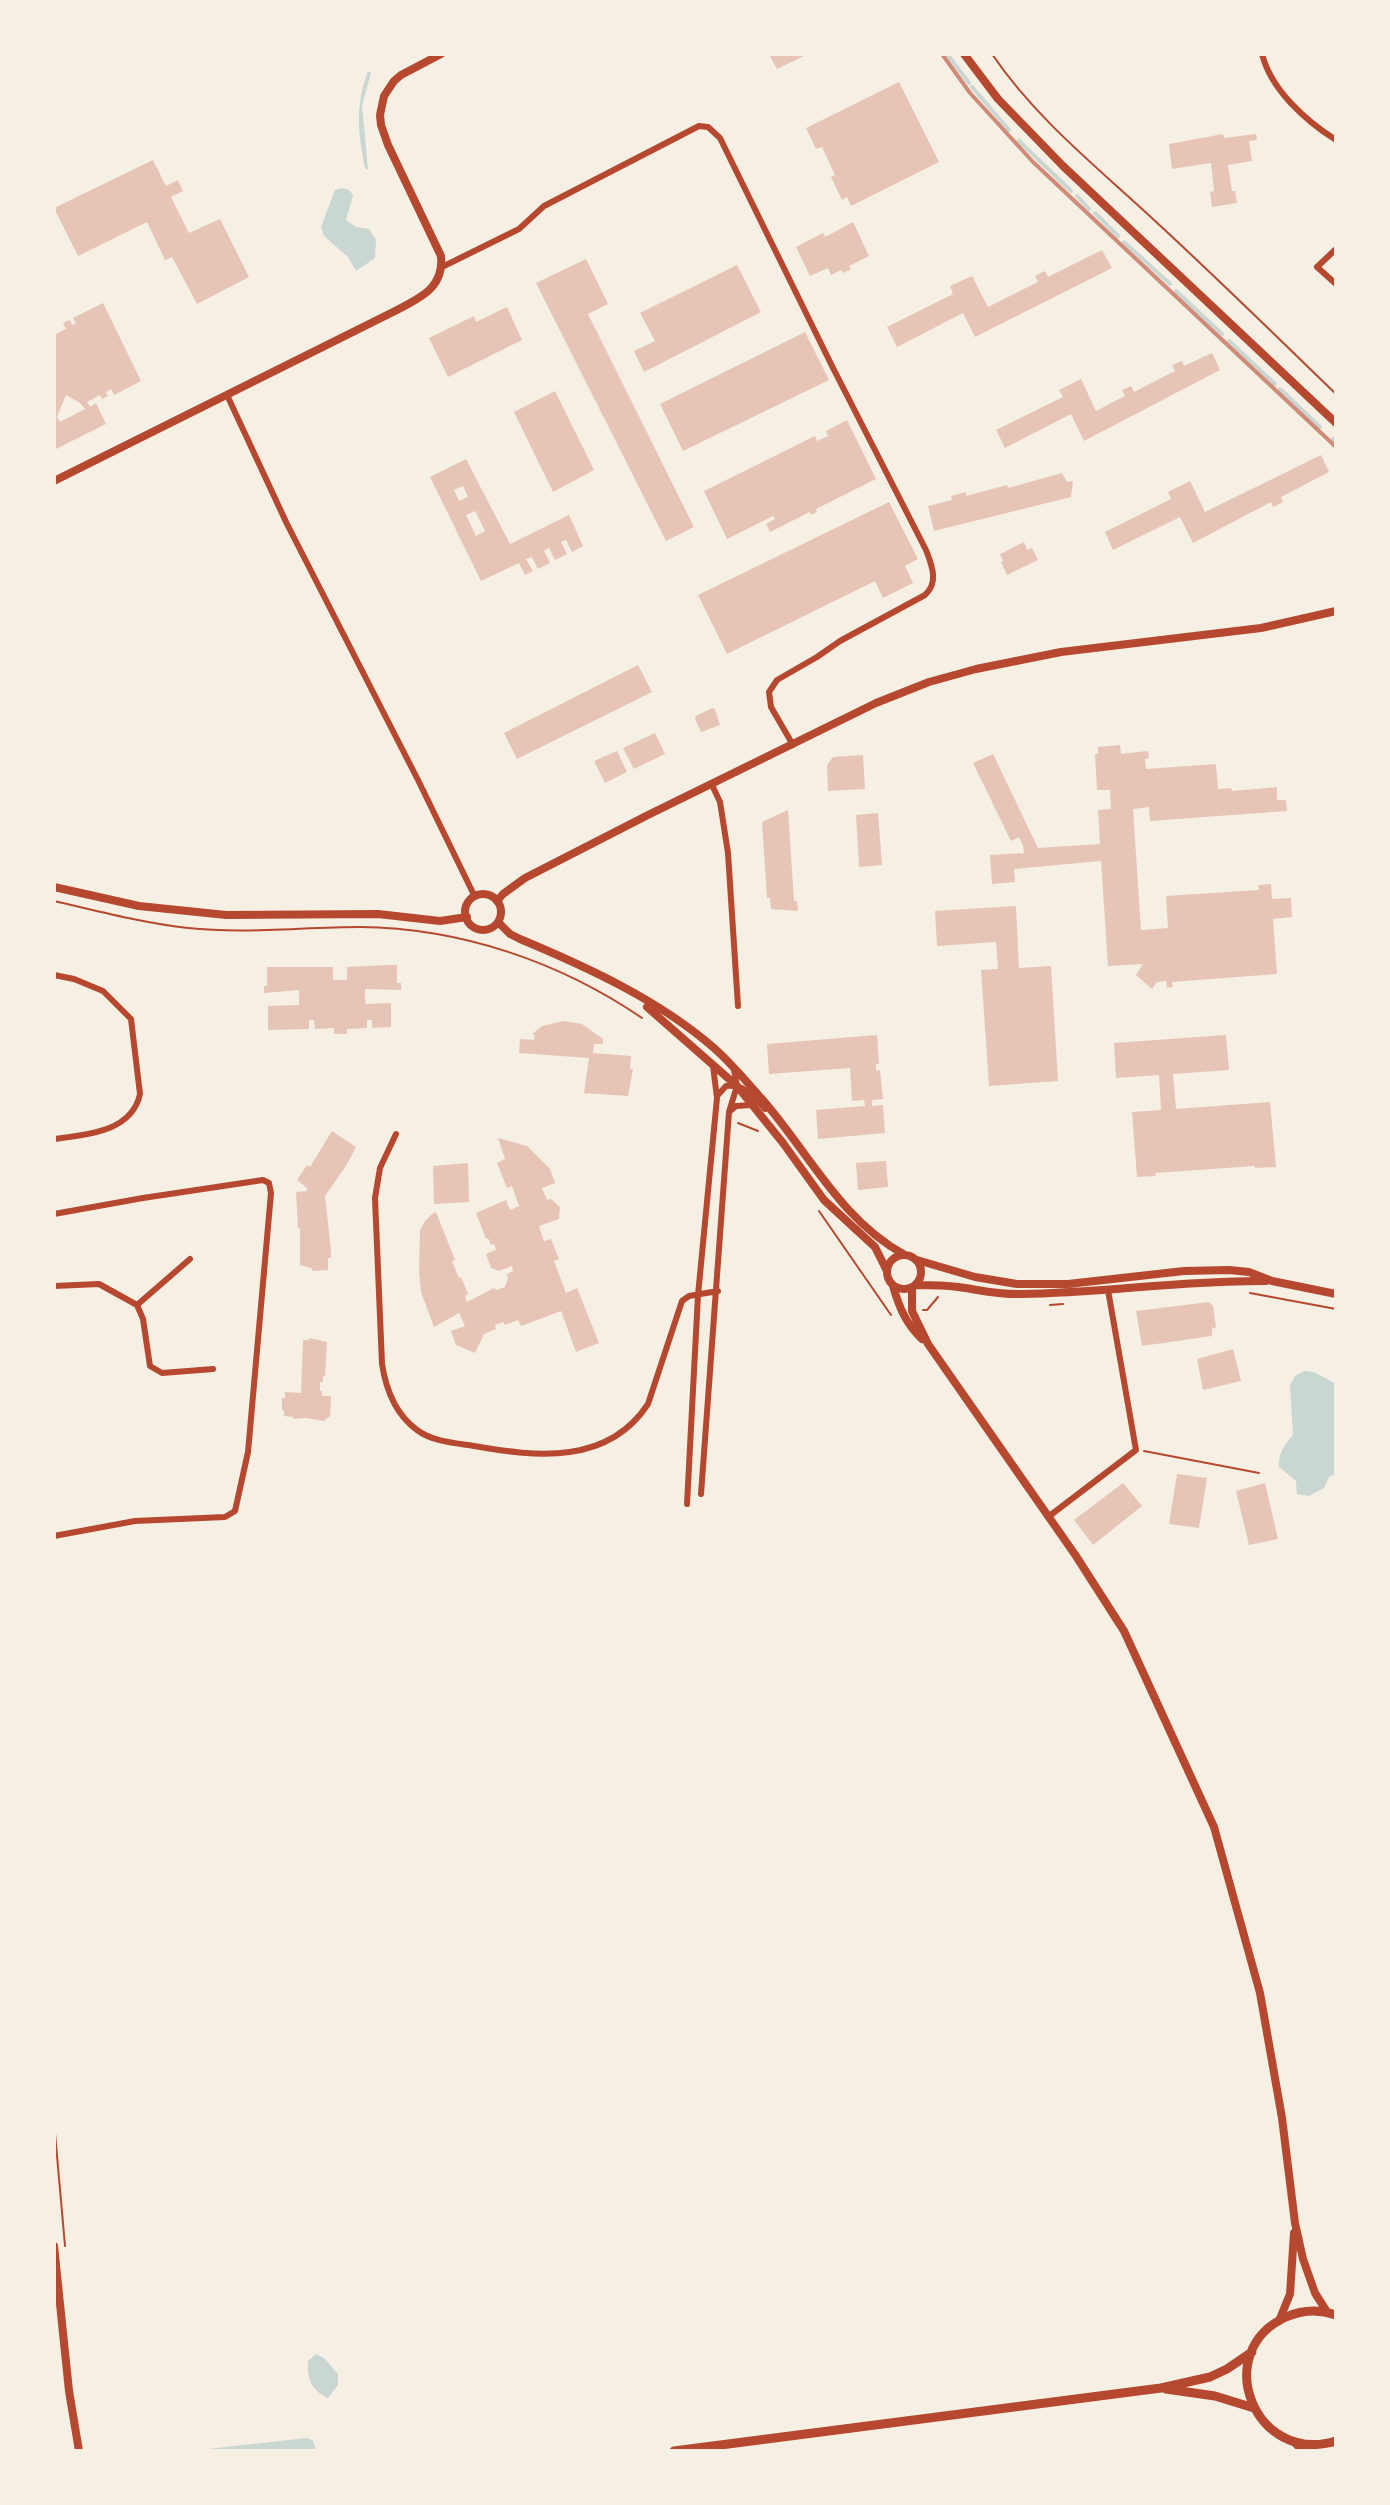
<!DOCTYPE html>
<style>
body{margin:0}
#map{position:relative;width:1390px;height:2505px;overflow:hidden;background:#f6efe4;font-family:"Space Grotesk",sans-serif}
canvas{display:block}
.frame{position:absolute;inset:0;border:56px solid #f6efe4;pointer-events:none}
</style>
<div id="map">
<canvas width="1390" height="2505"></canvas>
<div class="frame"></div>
</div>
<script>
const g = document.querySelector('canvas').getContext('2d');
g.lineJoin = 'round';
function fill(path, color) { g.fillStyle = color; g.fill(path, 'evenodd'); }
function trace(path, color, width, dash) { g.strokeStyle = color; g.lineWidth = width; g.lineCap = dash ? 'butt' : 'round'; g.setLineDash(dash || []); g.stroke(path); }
const water = new Path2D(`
 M 368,71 L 371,73 L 362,105 L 368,170 L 365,168 C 358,132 355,107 368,71 Z
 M 341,188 L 349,190 L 353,195 L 346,220 L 356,227 L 369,229 L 376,240 L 375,258 L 356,271 L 348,257 L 324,236 L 321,227 L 335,190 Z
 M 1304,1371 L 1314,1372 L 1336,1384 L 1336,1473 L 1329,1477 L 1324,1488 L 1309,1496 L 1297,1494 L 1296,1481 L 1279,1467 C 1278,1454 1284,1445 1293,1435 L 1290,1385 L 1295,1376 Z
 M 316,2354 L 324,2358 L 338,2374 L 338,2385 L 328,2398 C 311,2390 307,2379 308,2361 Z
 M 307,2438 L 313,2441 L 316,2451 L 190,2451 Z`);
const stream = new Path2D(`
 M 947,54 L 969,83
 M 972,87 L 1009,130
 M 1019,141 L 1071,191
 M 1077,196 L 1089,209
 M 1095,213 L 1118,236
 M 1124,242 L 1170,284
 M 1176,291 L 1222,334
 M 1229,341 L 1275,384
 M 1280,389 L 1320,427
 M 1333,439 L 1336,441`);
const building = new Path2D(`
 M 769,54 L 808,54 L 777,69 Z
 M 899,82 L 939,162 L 851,206 L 847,197 L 842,200 L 831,177 L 835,175 L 822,147 L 816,149 L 806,128 Z
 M 1223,134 L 1224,138 L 1256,134 L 1257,140 L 1249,141 L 1252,161 L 1228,165 L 1232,191 L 1235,191 L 1237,203 L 1212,207 L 1210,192 L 1214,191 L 1211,163 L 1172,169 L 1169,144 Z
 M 153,160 L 166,186 L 178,180 L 183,191 L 171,197 L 189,233 L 220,219 L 249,277 L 197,304 L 172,257 L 165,260 L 147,222 L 78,256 L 54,208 Z
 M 853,222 L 869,256 L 849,266 L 851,269 L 843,273 L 841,270 L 831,275 L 828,268 L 810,276 L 796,247 L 823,233 L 825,237 Z
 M 1102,250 L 1112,268 L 975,337 L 963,313 L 897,347 L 887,327 L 953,294 L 950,286 L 972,276 L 988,307 L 1038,282 L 1035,276 L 1045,271 L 1048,277 Z
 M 586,259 L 608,304 L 588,314 L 694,527 L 666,541 L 536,283 Z
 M 737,265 L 761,312 L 644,372 L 634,351 L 655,341 L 640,313 Z
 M 103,303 L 141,381 L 114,395 L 111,389 L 106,392 L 108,396 L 102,399 L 100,395 L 87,402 L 90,407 L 96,403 L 106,424 L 54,450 L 54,335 L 66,329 L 63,323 L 70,320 L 72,325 L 76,324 L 73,318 ZM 66,395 L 80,403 L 85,409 L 60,422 L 57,417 Z
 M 507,307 L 522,340 L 448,377 L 429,338 L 474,316 L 476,322 Z
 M 805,332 L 829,380 L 683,451 L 660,404 Z
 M 1212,353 L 1220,370 L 1084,441 L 1071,414 L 1005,448 L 996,430 L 1063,397 L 1059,390 L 1081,379 L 1096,411 L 1125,396 L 1122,390 L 1131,386 L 1134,392 L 1175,371 L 1172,365 L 1182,361 L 1184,366 Z
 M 555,391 L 594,470 L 553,492 L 514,412 Z
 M 847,420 L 876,479 L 816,509 L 817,512 L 811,515 L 810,512 L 770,532 L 766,524 L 775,519 L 773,516 L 727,539 L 704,491 L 815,436 L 817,441 L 828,436 L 826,431 Z
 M 1321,455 L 1329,472 L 1281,497 L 1283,502 L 1273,507 L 1271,502 L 1193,543 L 1180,517 L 1113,550 L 1105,532 L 1171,499 L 1168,492 L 1190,481 L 1205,512 Z
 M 466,459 L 510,544 L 569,515 L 583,546 L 572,552 L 566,540 L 561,542 L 567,554 L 555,560 L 549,548 L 544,551 L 550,563 L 538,569 L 532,557 L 526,559 L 533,571 L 525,575 L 519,563 L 481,581 L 430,477 ZM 463,486 L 468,497 L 459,501 L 454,490 ZM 475,511 L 485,531 L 476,536 L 466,515 Z
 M 1062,473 L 1067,482 L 1073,481 L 1071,497 L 934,531 L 928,506 L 952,500 L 951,496 L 966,492 L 966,496 L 1007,485 L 1008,488 Z
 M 889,502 L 918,559 L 905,566 L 913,583 L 883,598 L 875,581 L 727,654 L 698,595 Z
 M 1024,542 L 1027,550 L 1032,548 L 1038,560 L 1007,575 L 1001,562 L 1003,561 L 1000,554 Z
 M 638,665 L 652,692 L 517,759 L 504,733 Z
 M 712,708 L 715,709 L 720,725 L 701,732 L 695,719 L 696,716 Z
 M 655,733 L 665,754 L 634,769 L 623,748 Z
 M 1120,745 L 1121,754 L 1148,751 L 1149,758 L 1145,759 L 1146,769 L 1216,764 L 1218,789 L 1231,788 L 1232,791 L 1277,787 L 1277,800 L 1286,800 L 1287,811 L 1150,821 L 1149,807 L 1133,809 L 1141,930 L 1168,928 L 1166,896 L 1259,890 L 1258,885 L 1271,884 L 1272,899 L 1291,898 L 1292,917 L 1273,919 L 1277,974 L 1172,982 L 1173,987 L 1167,988 L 1166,981 L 1157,982 L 1152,989 L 1136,975 L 1143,964 L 1108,966 L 1101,861 L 1014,869 L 1015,882 L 992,884 L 990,855 L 1024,853 L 1023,846 L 1019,837 L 1011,841 L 973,763 L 993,754 L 1038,848 L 1100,844 L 1098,810 L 1111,809 L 1110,790 L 1097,790 L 1095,754 L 1098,754 L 1098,747 Z
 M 617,751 L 627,772 L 605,783 L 594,761 Z
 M 863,755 L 865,789 L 828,791 L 827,765 L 833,757 Z
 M 788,810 L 794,901 L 797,901 L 798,911 L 771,909 L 770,898 L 767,898 L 762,822 Z
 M 878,813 L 882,865 L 859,867 L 856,815 Z
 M 1016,906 L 1019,968 L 1051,966 L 1058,1081 L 989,1086 L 981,970 L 998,969 L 996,942 L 937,946 L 935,911 Z
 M 388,965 L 397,965 L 397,983 L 401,983 L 401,990 L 365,989 L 365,1000 L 366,1004 L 391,1003 L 391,1027 L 372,1028 L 372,1020 L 367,1020 L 367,1028 L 347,1029 L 347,1034 L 334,1034 L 334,1028 L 315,1029 L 314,1020 L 309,1020 L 309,1029 L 268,1030 L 268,1006 L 299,1005 L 299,990 L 264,993 L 264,986 L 267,986 L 267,967 L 333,967 L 333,980 L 347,980 L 347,967 Z
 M 564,1021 L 582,1024 L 603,1039 L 603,1044 L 594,1044 L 593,1053 L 631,1056 L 630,1069 L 633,1069 L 628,1096 L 584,1093 L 589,1058 L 519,1053 L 520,1039 L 534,1040 L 535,1035 L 532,1034 L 542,1026 Z
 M 877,1035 L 879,1064 L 876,1064 L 876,1071 L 880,1070 L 883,1099 L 872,1100 L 872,1106 L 883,1105 L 885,1133 L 818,1139 L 816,1110 L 865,1106 L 864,1100 L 852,1101 L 850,1068 L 769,1074 L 767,1044 Z
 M 1226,1035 L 1229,1070 L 1173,1074 L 1176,1109 L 1270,1102 L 1276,1167 L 1255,1168 L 1255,1166 L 1155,1173 L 1156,1176 L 1137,1177 L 1132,1112 L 1161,1110 L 1159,1075 L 1116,1078 L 1114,1043 Z
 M 332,1131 L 356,1147 L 346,1166 L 325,1196 L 331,1250 L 331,1258 L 328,1258 L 328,1270 L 313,1271 L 311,1268 L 300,1265 L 300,1228 L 298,1228 L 296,1192 L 307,1191 L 307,1188 L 297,1180 L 307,1165 L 310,1167 Z
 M 498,1138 L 527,1146 L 550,1169 L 555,1183 L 542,1188 L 547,1200 L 551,1199 L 560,1207 L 559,1219 L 539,1226 L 544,1241 L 551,1239 L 559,1259 L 554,1261 L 566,1293 L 577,1288 L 599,1343 L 576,1352 L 561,1311 L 521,1326 L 518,1320 L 505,1325 L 503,1322 L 495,1325 L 496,1329 L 484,1334 L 475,1353 L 456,1345 L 451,1331 L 465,1326 L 459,1313 L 434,1327 L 421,1292 L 419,1271 L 420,1230 L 425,1221 L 432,1214 L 436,1212 L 455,1260 L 452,1261 L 459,1278 L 461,1277 L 468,1294 L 465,1296 L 467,1302 L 494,1288 L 496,1290 L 505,1287 L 508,1278 L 507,1274 L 513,1271 L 512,1266 L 499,1271 L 491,1268 L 486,1254 L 496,1250 L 494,1244 L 491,1245 L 488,1238 L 486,1239 L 476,1213 L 506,1200 L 510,1210 L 519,1206 L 512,1186 L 507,1188 L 497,1163 L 505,1159 Z
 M 886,1161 L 888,1187 L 858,1190 L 856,1163 Z
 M 468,1163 L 469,1202 L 434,1204 L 433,1166 Z
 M 1209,1302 L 1213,1306 L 1216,1327 L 1212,1329 L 1212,1336 L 1142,1346 L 1136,1311 Z
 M 309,1338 L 327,1342 L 325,1376 L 323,1376 L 323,1382 L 320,1382 L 320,1391 L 322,1391 L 322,1396 L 331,1396 L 330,1416 L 324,1421 L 306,1418 L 293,1419 L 293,1417 L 284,1416 L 284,1411 L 282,1410 L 282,1398 L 285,1398 L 285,1392 L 301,1393 L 303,1340 L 309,1340 Z
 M 1233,1349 L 1241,1381 L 1203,1390 L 1197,1359 Z
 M 1177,1474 L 1207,1478 L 1199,1528 L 1169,1524 Z
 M 1123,1483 L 1142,1506 L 1093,1545 L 1074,1520 Z
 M 1265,1483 L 1278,1539 L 1249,1545 L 1236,1491 Z`);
const path = new Path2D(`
 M 992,54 C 1036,119 1097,167 1154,220 C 1216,277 1276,336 1336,394
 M 54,901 C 98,911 143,923 188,928 C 245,934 303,927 360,927 C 461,928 560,962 642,1018
 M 738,1123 L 758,1131
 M 819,1211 L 891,1315
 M 1250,1293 L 1336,1309
 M 1050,1305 L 1063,1304
 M 923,1310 L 927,1310 L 938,1297
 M 1144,1451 L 1259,1473
 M 54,2122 L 65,2246`);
const minor = new Path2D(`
 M 1262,54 C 1271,90 1306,121 1336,140
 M 1336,249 L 1317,267 L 1336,284
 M 442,267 L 519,229 L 544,206 L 699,126 L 708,127 L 720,138 L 833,368 L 926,550 C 932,566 939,582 925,595 L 840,641 L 817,657 L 777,680 L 769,692 L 771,707 L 793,745
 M 227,395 L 287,524 L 418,780 L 475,897
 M 712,785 L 720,802 L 728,853 L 738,1006
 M 54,975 L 74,979 L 103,991 L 131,1019 L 140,1094 C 132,1132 86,1135 54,1139
 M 717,1096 L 726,1086 C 745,1084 753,1096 765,1109
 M 729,1112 L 737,1086 L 734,1070
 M 396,1134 L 380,1168 L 375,1198 L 382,1364 C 386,1390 395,1414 417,1430 C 433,1442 455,1443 474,1446 C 537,1457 608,1465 648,1404 L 682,1301 L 689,1296 L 718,1291
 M 54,1214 L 143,1198 L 263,1180 L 269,1183 L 271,1193 L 248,1452 L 235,1511 L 225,1517 L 135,1521 L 54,1536
 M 54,1286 L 99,1284 L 137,1305 L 143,1319 L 150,1366 L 162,1373 L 213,1369
 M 137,1305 L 190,1259
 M 701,1494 L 729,1112 L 736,1106 L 752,1105
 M 687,1504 L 698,1295 L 717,1098 L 713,1066
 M 1048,1517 L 1136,1450 L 1108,1290`);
const tertiary = new Path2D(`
 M 54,481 L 395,311 C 420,298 444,288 441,256 L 388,145 L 381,125 L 380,115 L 384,96 L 394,81 L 401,75 L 441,54
 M 497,901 L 503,894 L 525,878 L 648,815 L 876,703 L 929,682 L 976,669 L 1061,652 L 1261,628 L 1336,611
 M 893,1286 C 899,1307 906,1324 922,1339
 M 912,1288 L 912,1311 L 928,1344 L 1076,1556 L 1124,1631 L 1214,1827 L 1260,1993 L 1282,2118 L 1295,2223 L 1303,2259 L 1315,2293 L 1327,2312
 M 54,2246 L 69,2391 L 79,2451
 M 1279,2321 L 1290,2294 L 1294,2233
 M 1294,2442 L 1303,2451`);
const secondary = new Path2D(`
 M 964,54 L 998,99 L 1063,166 L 1336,423
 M 54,887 L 139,906 L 226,915 L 378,914 L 440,921 L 467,917
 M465 912a18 18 0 1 1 36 0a18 18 0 1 1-36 0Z
 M 498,922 L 510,934 L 520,939 C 587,967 659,1000 714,1048 C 731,1063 746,1081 761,1098 C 808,1151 840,1220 905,1255
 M 647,1007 L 737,1086 L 783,1143 L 824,1200 L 875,1247 L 887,1271
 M887 1272a17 17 0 1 1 34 0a17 17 0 1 1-34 0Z
 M 917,1260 L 975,1277 L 1017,1284 L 1068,1284 L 1184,1271 L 1229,1270 L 1249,1272 L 1272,1281 L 1336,1294
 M 916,1285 C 930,1285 944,1285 958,1287 C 980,1290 999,1295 1022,1294 C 1103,1293 1184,1280 1266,1281`);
const primary = new Path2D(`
 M 1336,2315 C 1319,2309 1302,2310 1286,2317 C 1210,2351 1254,2466 1336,2441
 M 1166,2389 L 1215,2396 L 1254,2408
 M 674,2451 L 1161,2388 L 1210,2377 L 1227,2369 L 1252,2352`);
const rail = new Path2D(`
 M 942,54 L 970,93 L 1033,162 L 1336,447`);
fill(water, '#c9d6d2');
trace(stream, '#c9d6d2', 4);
fill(building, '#e6c5b7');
trace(path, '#b5482f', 2);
trace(minor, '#b5482f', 6);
trace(tertiary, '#b5482f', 8);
trace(secondary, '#b5482f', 8);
trace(primary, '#b5482f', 9);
trace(rail, '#cf8b77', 4);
</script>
